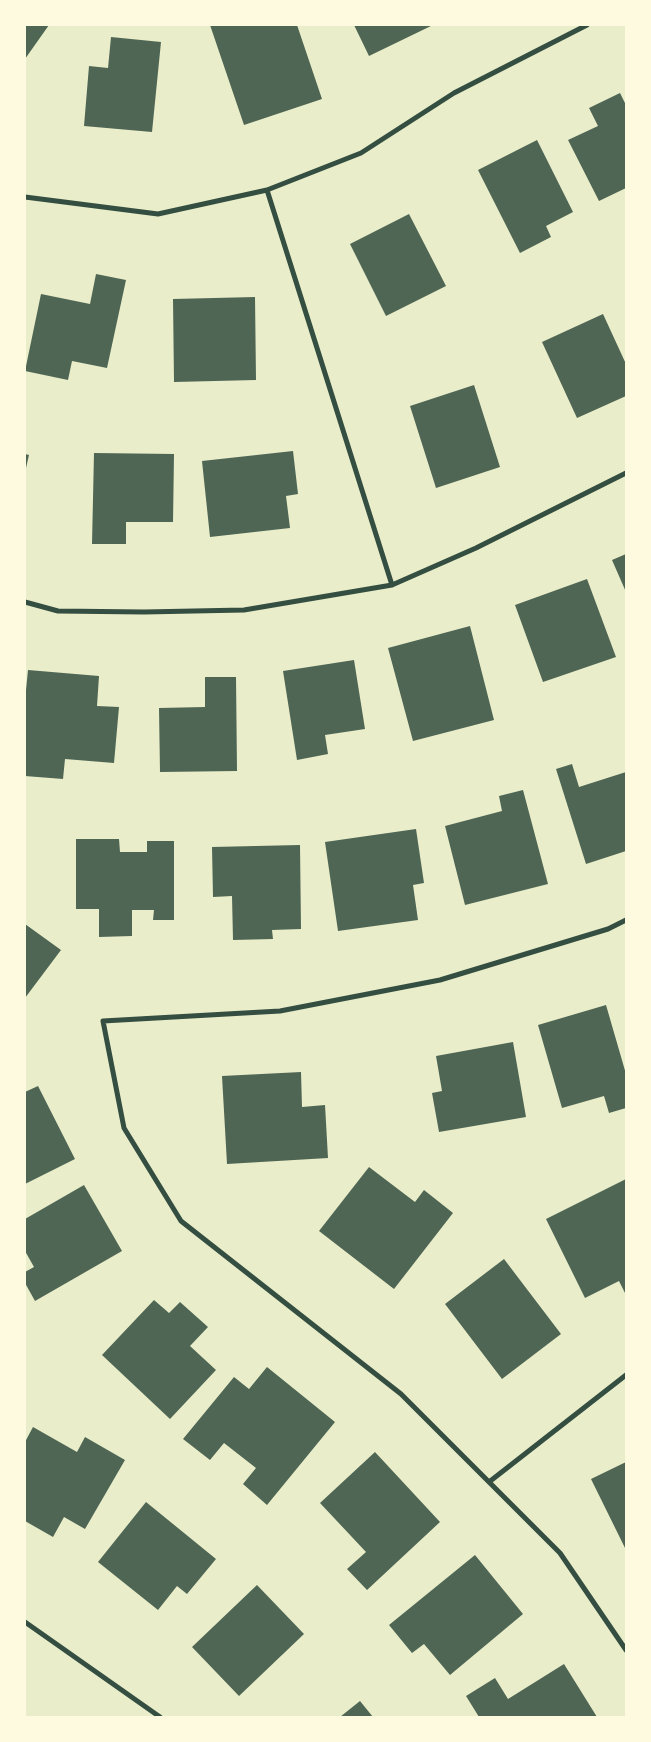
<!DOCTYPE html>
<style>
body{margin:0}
#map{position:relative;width:651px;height:1742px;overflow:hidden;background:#e9edc9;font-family:Poppins,sans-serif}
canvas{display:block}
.frame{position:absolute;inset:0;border:26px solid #fefae0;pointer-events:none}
</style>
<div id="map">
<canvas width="651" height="1742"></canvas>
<div class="frame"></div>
</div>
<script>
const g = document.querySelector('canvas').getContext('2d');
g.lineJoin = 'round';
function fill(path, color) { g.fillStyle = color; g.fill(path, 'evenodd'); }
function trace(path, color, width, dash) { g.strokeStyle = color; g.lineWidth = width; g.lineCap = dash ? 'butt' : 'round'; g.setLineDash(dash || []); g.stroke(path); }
const building = new Path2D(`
 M 25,25 L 49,25 L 25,59 Z
 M 210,25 L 297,25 L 322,99 L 244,125 Z
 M 354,25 L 433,25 L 369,56 Z
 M 111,37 L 161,42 L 152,132 L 84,126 L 89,66 L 108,68 Z
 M 620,93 L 626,105 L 626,188 L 599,201 L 568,140 L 598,126 L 589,108 Z
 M 537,140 L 573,212 L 546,226 L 551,237 L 520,253 L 478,170 Z
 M 409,214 L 446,286 L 386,316 L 350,244 Z
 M 96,274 L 126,280 L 107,368 L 72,361 L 68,380 L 25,371 L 41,294 L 90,304 Z
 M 255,297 L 256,380 L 174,382 L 173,299 Z
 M 603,314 L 626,364 L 626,396 L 577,418 L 542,342 Z
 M 474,385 L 500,467 L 436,488 L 410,406 Z
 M 293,451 L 298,494 L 286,496 L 290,528 L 210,537 L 202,461 Z
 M 94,453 L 174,454 L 173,522 L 126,522 L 126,544 L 92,544 Z
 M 25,454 L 29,455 L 26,468 L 25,468 Z
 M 626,554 L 626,592 L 612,560 Z
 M 587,579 L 616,657 L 543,682 L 515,605 Z
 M 470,626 L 494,720 L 413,741 L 388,648 Z
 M 354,660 L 365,729 L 325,735 L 328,754 L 297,760 L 283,671 Z
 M 28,670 L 99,676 L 97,706 L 119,707 L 114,763 L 65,759 L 63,779 L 25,776 L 25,700 Z
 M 205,677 L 236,677 L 237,771 L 160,772 L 159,708 L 205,707 Z
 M 572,764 L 579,787 L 626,772 L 626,851 L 586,864 L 556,769 Z
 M 523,790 L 548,884 L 465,905 L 445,826 L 502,811 L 499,796 Z
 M 416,829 L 424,883 L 413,885 L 418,920 L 338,931 L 325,842 Z
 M 76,839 L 119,839 L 120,852 L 147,852 L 147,841 L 174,841 L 174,920 L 153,920 L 154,910 L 132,910 L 132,936 L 99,937 L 99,909 L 76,909 Z
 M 300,845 L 301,929 L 272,930 L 273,939 L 233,940 L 232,896 L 213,897 L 212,847 Z
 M 25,924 L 61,950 L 25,998 Z
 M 606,1005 L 626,1074 L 626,1108 L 609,1113 L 604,1096 L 562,1108 L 538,1025 Z
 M 513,1042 L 526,1117 L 439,1132 L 432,1093 L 442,1091 L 436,1056 Z
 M 301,1072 L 302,1107 L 325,1105 L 328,1158 L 227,1164 L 222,1076 Z
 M 38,1086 L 75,1159 L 25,1184 L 25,1092 Z
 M 369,1167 L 415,1202 L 424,1190 L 453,1213 L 394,1289 L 319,1231 Z
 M 626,1179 L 626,1295 L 619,1281 L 585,1298 L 546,1219 Z
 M 84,1185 L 122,1251 L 35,1301 L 25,1283 L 25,1272 L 34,1267 L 25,1251 L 25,1219 Z
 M 504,1259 L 561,1334 L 502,1379 L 445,1304 Z
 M 154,1300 L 169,1313 L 180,1302 L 208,1327 L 190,1346 L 216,1370 L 170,1419 L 102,1355 Z
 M 267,1367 L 335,1422 L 267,1505 L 243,1484 L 256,1468 L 224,1443 L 210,1460 L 183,1439 L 234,1377 L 249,1389 Z
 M 33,1427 L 77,1452 L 85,1437 L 125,1460 L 85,1529 L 64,1517 L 53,1537 L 25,1521 L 25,1442 Z
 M 375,1452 L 440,1522 L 367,1590 L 347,1569 L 366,1552 L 320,1503 Z
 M 626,1462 L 626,1550 L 591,1479 Z
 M 146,1502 L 216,1559 L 187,1594 L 177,1586 L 158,1610 L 98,1562 Z
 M 475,1555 L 523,1614 L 450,1675 L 424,1644 L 412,1653 L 389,1625 Z
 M 257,1585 L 304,1634 L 239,1696 L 192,1647 Z
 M 564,1664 L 597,1717 L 479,1717 L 466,1696 L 495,1678 L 508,1699 Z
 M 360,1701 L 373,1717 L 340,1717 Z`);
const minor = new Path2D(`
 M 267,190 L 392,585
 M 25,197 L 158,214 L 267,190 L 361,153 L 454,93 L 587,25
 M 25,602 L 58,611 L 144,612 L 244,610 L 392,585 L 476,548 L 626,473
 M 626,920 L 608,929 L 440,980 L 280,1011 L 103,1021 L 124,1128 L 181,1221 L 401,1394 L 560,1553 L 626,1650
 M 489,1482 L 626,1375
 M 25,1622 L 160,1717`);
fill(building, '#4f6655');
trace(minor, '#344e41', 5);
</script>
